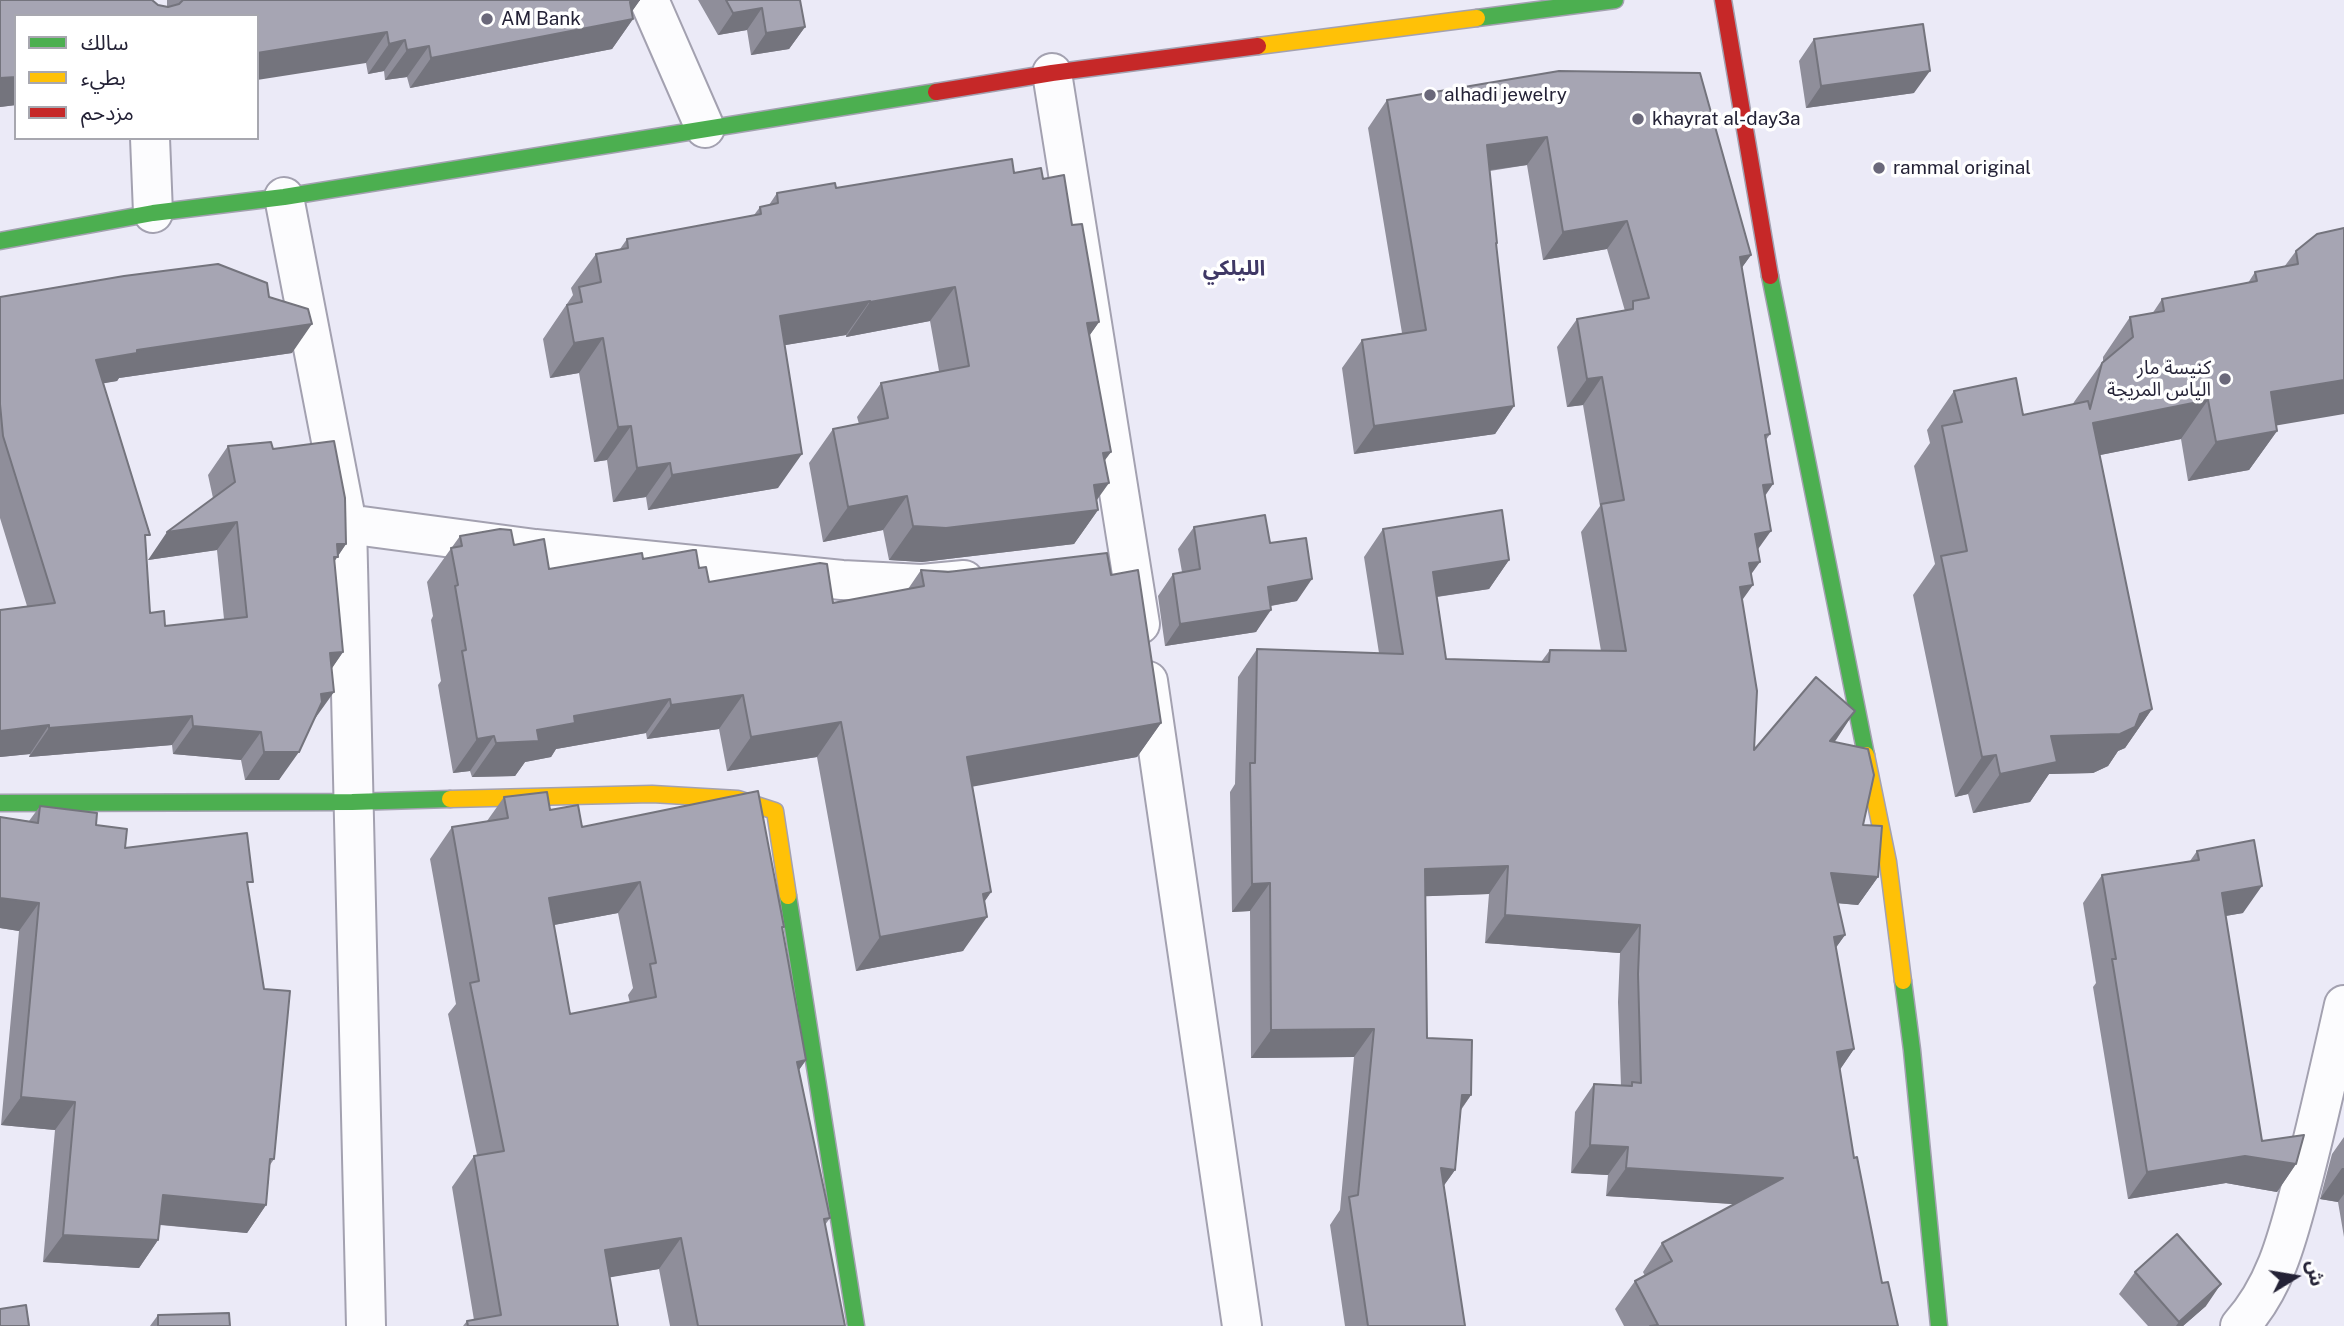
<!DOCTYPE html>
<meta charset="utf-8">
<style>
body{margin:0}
#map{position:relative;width:2344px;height:1326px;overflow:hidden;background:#ebeaf7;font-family:"Public Sans","Noto Sans Arabic",sans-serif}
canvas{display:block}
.legend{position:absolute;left:14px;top:14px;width:245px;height:126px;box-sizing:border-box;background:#fff;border:2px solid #a7a7af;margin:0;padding:9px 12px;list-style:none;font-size:21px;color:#242236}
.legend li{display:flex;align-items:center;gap:14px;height:35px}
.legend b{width:35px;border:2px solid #a7a7af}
.north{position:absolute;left:2260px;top:1242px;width:70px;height:70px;-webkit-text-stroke:5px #fff;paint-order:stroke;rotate:79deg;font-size:19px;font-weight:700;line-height:28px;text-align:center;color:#242236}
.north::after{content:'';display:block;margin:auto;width:24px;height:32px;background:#242236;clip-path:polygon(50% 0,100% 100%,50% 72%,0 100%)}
</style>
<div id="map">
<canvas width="2344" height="1326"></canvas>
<ul class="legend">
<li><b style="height:9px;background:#4caf50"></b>سالك</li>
<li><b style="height:9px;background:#ffc107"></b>بطيء</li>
<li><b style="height:9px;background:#c62828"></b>مزدحم</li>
</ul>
<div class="north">ش</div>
</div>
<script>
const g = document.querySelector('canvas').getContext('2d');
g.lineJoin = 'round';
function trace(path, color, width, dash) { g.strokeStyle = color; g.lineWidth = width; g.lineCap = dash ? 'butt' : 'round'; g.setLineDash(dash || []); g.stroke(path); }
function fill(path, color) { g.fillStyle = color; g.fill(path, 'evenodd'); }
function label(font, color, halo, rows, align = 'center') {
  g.font = font + ' "Public Sans","Noto Sans Arabic",sans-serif'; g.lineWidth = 7; g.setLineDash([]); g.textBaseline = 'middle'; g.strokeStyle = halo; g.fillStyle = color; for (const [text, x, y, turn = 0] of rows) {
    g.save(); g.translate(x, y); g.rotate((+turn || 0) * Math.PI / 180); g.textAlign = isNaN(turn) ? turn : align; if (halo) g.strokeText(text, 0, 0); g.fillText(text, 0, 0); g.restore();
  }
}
const street = new Path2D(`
 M 649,0 L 705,128
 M 1052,73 L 1140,624
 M 150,138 L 153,213
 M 284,197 L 347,524 L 366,1326
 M 347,524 L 535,549 L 842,580 L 922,584 L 964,580
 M 1148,681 L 1242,1326
 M 2240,1326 C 2278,1284 2289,1231 2303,1179 C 2318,1121 2331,1063 2344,1005`);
const fast = new Path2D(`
 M 1477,18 L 1615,0
 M 0,241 L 153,213 L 284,197 L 936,92
 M 1770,276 L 1866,755
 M 0,803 L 352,802 L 450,799
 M 788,896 L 856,1326
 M 1903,981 L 1912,1050 L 1939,1326`);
const slow = new Path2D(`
 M 1258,46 L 1477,18
 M 1866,755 L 1888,862 L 1903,981
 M 450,799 L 652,794 L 738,799 L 775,811 L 788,896`);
const jam = new Path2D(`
 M 1723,0 L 1770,276
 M 936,92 L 1052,73 L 1258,46`);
const wall = new Path2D(`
 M 0,0 L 158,5 L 167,7 L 167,0 L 640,0 L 632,11 L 633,19 L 612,49 L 410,88 L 407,77 L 385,80 L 384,71 L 368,74 L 366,63 L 257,16 L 16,16 L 16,105 L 0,107 Z
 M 698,0 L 800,0 L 805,27 L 789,49 L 751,55 L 747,30 L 718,35 Z
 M 1814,39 L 1914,93 L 1806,108 L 1799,61 Z
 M 1559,71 L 1751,255 L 1742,267 L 1770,434 L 1766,440 L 1773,484 L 1765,496 L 1758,549 L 1742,600 L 1754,750 L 1834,742 L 1863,825 L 1878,877 L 1858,905 L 1838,903 L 1845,935 L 1836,947 L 1854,1049 L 1840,1069 L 1854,1158 L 1882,1283 L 1898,1326 L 1624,1326 L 1615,1309 L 1635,1281 L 1645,1276 L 1643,1272 L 1662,1243 L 1735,1204 L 1606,1196 L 1608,1175 L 1571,1173 L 1575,1112 L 1594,1084 L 1621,1086 L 1618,1002 L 1620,953 L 1485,943 L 1489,894 L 1425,896 L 1427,1038 L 1471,1095 L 1461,1110 L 1455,1170 L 1444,1185 L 1465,1326 L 1345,1326 L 1330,1225 L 1340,1210 L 1354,1057 L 1251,1058 L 1250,911 L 1232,912 L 1230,792 L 1235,784 L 1238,677 L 1257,649 L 1379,653 L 1364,557 L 1383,529 L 1509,560 L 1489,589 L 1437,597 L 1446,659 L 1541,662 L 1550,650 L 1601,651 L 1581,532 L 1600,506 L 1583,405 L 1567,407 L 1557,347 L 1577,319 L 1625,311 L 1607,249 L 1543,260 L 1527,165 L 1490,171 L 1496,245 L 1514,406 L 1495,434 L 1354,454 L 1342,368 L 1362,340 L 1402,333 L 1368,128 L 1387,100 Z
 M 1014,173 L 1043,179 L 1072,225 L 1099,322 L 1089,336 L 1111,452 L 1104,460 L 1097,501 L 1098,510 L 1074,544 L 922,562 L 889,560 L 883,530 L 823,542 L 809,463 L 833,429 L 859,424 L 857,417 L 881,383 L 939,371 L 930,321 L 846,337 L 846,335 L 785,345 L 778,488 L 648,510 L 646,497 L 613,502 L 607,460 L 594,462 L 579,373 L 550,378 L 543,339 L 573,295 L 571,288 L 596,254 L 620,249 L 627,239 L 754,215 L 760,207 L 769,205 L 777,193 Z
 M 2317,234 L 2276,426 L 2277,431 L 2249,470 L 2188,481 L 2181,439 L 2100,455 L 2152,709 L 2125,748 L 2118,751 L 2108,766 L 2093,773 L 2049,774 L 2030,802 L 1973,813 L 1968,794 L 1955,797 L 1913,595 L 1935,564 L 1914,466 L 1930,443 L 1927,430 L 1954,391 L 2023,415 L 2073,404 L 2074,402 L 2103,361 L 2103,357 L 2130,317 L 2152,314 L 2162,299 L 2248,283 L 2255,272 L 2284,267 L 2296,251 Z
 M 0,297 L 269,297 L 292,353 L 119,378 L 117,381 L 103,383 L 145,541 L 150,613 L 165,626 L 224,619 L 217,550 L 148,560 L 213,498 L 208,475 L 228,446 L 273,449 L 346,544 L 334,562 L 343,652 L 331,669 L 314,720 L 279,780 L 245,780 L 241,760 L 173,754 L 172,745 L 29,757 L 30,754 L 0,757 L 0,610 L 27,606 L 0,518 Z
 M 1194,527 L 1270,543 L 1297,601 L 1271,606 L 1256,632 L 1165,646 L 1158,596 L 1173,574 L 1182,572 L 1178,549 Z
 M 460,536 L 514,545 L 549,569 L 643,559 L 699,568 L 709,582 L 833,603 L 908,589 L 921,570 L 1111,575 L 1161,723 L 1137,757 L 972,786 L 991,892 L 984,902 L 963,951 L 856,971 L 817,757 L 727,771 L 719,729 L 647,739 L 646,733 L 556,749 L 551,757 L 525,762 L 515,776 L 472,777 L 470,771 L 453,773 L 438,685 L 441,681 L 431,620 L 433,616 L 427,582 Z
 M 504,797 L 550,810 L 782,930 L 806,1060 L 799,1070 L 830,1218 L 825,1225 L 845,1326 L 670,1326 L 659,1269 L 609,1277 L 618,1326 L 463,1326 L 467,1321 L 474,1320 L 452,1187 L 474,1156 L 477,1155 L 448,1014 L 456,1004 L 430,859 L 452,827 L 487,821 ZM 618,913 L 633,988 L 628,995 L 630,1003 L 570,1014 L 554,925 Z
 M 40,806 L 96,825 L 125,848 L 248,888 L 274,1159 L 270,1165 L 266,1205 L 247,1233 L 160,1225 L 158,1240 L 139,1268 L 43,1262 L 55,1130 L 1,1125 L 19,931 L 0,928 L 0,817 L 29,821 Z
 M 2197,851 L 2243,913 L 2225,916 L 2262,1141 L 2296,1164 L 2277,1192 L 2226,1183 L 2128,1199 L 2093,987 L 2096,983 L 2083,903 L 2102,875 L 2190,861 Z
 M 2344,1137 L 2344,1237 L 2338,1202 L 2320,1199 L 2332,1154 Z
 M 2135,1272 L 2206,1306 L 2183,1326 L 2148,1326 L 2119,1294 Z
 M 158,1315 L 230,1326 L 150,1326 Z`);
const shadedWall = new Path2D(`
 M 631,0 L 640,0 L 626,20 L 633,19 L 612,49 L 410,88 L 431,58 Z
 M 762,8 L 747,30 L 718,35 L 733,13 Z
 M 805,27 L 789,49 L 751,55 L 766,33 Z
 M 387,32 L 366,63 L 257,80 L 257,53 Z
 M 405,40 L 384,71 L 368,74 L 389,44 Z
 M 429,46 L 407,77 L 385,80 L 407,50 Z
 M 1930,71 L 1914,93 L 1806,108 L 1821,86 Z
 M 16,77 L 16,105 L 0,107 L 0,78 Z
 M 1547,137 L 1527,165 L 1468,173 L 1487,145 Z
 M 1627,221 L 1607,249 L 1543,260 L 1563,232 Z
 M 1751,255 L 1731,283 L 1740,257 Z
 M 955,287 L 930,321 L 846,337 L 870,302 Z
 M 870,301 L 846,335 L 756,350 L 780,316 Z
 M 1099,322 L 1075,356 L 1087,323 Z
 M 312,324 L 292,353 L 119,378 L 117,381 L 77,388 L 96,360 L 137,350 Z
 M 603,338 L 579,373 L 550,378 L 574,343 Z
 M 1602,377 L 1583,405 L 1567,407 L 1587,379 Z
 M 2344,380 L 2344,414 L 2244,431 L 2271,392 Z
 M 2208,400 L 2181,439 L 2065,462 L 2093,423 Z
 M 1514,406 L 1495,434 L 1354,454 L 1374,426 Z
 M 631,426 L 607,460 L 594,462 L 618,427 Z
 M 2277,431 L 2249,470 L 2188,481 L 2216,442 Z
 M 1111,452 L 1086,486 L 1103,453 Z
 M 802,454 L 778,488 L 648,510 L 672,475 Z
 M 670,463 L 646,497 L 613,502 L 637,468 Z
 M 1109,483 L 1089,511 L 1098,510 L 1074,544 L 922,562 L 889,560 L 913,526 L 1094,485 Z
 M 1773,484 L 1753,512 L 1763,485 Z
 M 907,496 L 883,530 L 823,542 L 848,507 Z
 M 237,522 L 217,550 L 148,560 L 167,532 Z
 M 1771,531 L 1751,559 L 1755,534 Z
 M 337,544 L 346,544 L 318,585 Z
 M 1509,560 L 1489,589 L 1414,600 L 1433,572 Z
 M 1760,562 L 1742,587 L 1753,585 L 1733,613 L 1738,590 L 1749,563 Z
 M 1312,579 L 1297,601 L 1252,609 L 1268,587 Z
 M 1271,610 L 1256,632 L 1165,646 L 1180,624 Z
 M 343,652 L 324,680 L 330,653 Z
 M 334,692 L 314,720 L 321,694 Z
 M 743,695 L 719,729 L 647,739 L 671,705 Z
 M 670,699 L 646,733 L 556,749 L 551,757 L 525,762 L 515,776 L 472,777 L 496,743 L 574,716 Z
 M 2152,709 L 2125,748 L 2118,751 L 2108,766 L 2093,773 L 2049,774 L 2030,802 L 1973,813 L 2000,774 L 2051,736 L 2140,714 Z
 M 1855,711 L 1836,740 L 1811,769 L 1830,741 Z
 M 192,716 L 172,745 L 29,757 L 49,728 Z
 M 841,722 L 817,757 L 727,771 L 751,737 Z
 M 1161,723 L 1137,757 L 943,792 L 967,757 Z
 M 49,725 L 30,754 L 0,757 L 0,731 Z
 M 193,726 L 261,732 L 241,760 L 173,754 Z
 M 494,736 L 470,771 L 453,773 L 477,739 Z
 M 264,752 L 299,752 L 279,780 L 245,780 Z
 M 1996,755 L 1968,794 L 1955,797 L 1982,757 Z
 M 1508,866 L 1489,894 L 1405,897 L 1425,869 Z
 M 1831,873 L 1878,877 L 1858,905 L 1812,901 Z
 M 640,882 L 618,913 L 527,930 L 549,898 Z
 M 1270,883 L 1250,911 L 1232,912 L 1252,884 Z
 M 2262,886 L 2243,913 L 2202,920 L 2222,893 Z
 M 991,892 L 972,920 L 987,917 L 963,951 L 856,971 L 880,937 L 983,894 Z
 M 0,898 L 39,903 L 19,931 L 0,928 Z
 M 1505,915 L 1640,925 L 1620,953 L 1485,943 Z
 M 1845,935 L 1825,963 L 1834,937 Z
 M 1374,1029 L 1354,1057 L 1251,1058 L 1271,1030 Z
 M 1854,1049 L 1835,1077 L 1837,1052 Z
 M 806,1060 L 784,1091 L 797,1062 Z
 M 1462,1095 L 1471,1095 L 1451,1123 Z
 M 21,1097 L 75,1102 L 55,1130 L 1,1125 Z
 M 1590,1145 L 1628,1147 L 1608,1175 L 1571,1173 Z
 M 2245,1156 L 2296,1164 L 2277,1192 L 2226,1183 L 2128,1199 L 2147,1172 Z
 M 1441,1168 L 1455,1170 L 1435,1198 Z
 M 1626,1168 L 1783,1178 L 1763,1206 L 1606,1196 Z
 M 2342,1168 L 2344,1168 L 2344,1194 L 2338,1202 L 2320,1199 Z
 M 163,1195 L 266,1205 L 247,1233 L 143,1223 Z
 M 63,1235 L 158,1240 L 139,1268 L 43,1262 Z
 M 681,1238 L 659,1269 L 583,1282 L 605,1250 Z
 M 2221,1284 L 2206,1306 L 2183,1326 L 2176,1326 L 2179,1322 Z`);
const building = new Path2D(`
 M 0,0 L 152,0 L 158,5 L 168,7 L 179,4 L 183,0 L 639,0 L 630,2 L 633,19 L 431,58 L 429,46 L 407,50 L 405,40 L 389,44 L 387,32 L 257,53 L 257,16 L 16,16 L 16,77 L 0,78 Z
 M 726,0 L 800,0 L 805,27 L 766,33 L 762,8 L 733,13 Z
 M 1923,24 L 1930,71 L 1821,86 L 1814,39 Z
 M 1559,71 L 1700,73 L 1751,255 L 1740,257 L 1770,434 L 1765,435 L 1773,484 L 1763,485 L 1771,531 L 1755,534 L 1760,562 L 1749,563 L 1753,585 L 1740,587 L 1757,691 L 1754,750 L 1816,677 L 1855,711 L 1830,741 L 1868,749 L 1874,775 L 1863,825 L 1882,826 L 1878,877 L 1831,873 L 1845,935 L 1834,937 L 1854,1049 L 1837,1052 L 1854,1158 L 1857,1157 L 1882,1283 L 1888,1282 L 1898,1326 L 1650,1326 L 1658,1325 L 1635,1281 L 1672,1261 L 1662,1243 L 1783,1178 L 1626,1168 L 1628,1147 L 1590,1145 L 1594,1084 L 1632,1086 L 1632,1082 L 1641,1083 L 1638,974 L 1640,925 L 1505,915 L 1508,866 L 1425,869 L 1427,1038 L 1472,1040 L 1471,1095 L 1462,1095 L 1455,1170 L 1441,1168 L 1465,1326 L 1368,1326 L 1349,1197 L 1358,1195 L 1374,1029 L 1271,1030 L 1270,883 L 1252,884 L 1250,763 L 1255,763 L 1257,649 L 1403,654 L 1383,529 L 1502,510 L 1509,560 L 1433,572 L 1446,659 L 1549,662 L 1550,650 L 1626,651 L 1601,504 L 1624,500 L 1602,377 L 1587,379 L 1577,319 L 1633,309 L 1633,301 L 1649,298 L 1627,221 L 1563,232 L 1547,137 L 1487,145 L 1497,243 L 1496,243 L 1514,406 L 1374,426 L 1362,340 L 1426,330 L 1387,100 Z
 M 1012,159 L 1014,173 L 1041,168 L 1043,179 L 1064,175 L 1072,225 L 1082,224 L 1099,322 L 1087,323 L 1111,452 L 1103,453 L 1109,483 L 1094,485 L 1098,510 L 946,528 L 913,526 L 907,496 L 848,507 L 833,429 L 888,418 L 881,383 L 969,366 L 955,287 L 870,302 L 870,301 L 780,316 L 802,454 L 672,475 L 670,463 L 637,468 L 631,426 L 618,427 L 603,338 L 574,343 L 567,305 L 582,302 L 579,287 L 601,282 L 596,254 L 628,248 L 627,239 L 761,214 L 760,207 L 778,203 L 777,193 L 835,183 L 836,188 Z
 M 2344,228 L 2344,380 L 2271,392 L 2277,431 L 2216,442 L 2208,400 L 2093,423 L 2152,709 L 2140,714 L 2135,727 L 2120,734 L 2051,736 L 2057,762 L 2000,774 L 1996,755 L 1982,757 L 1941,556 L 1967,551 L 1942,426 L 1962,422 L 1954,391 L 2016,378 L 2023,415 L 2088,401 L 2090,409 L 2102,363 L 2133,337 L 2130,317 L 2164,311 L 2162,299 L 2257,281 L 2255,272 L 2298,264 L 2296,251 L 2317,234 Z
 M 218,264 L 267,283 L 269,297 L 308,309 L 312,324 L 137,350 L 137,353 L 96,360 L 150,535 L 145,535 L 150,613 L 164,611 L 165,626 L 247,617 L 237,522 L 167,532 L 235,482 L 228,446 L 271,442 L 273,449 L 334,441 L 345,498 L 346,544 L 337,544 L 338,557 L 334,557 L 343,652 L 330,653 L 334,692 L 321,694 L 322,702 L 299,752 L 264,752 L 261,732 L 193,726 L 192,716 L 49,728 L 49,725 L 0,731 L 0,610 L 55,603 L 3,436 L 0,404 L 0,297 L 124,276 Z
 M 1265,515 L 1270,543 L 1306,538 L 1312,579 L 1268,587 L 1271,610 L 1180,624 L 1173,574 L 1200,569 L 1194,527 Z
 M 500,529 L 511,530 L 514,545 L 544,539 L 549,569 L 642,553 L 643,559 L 693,550 L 696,550 L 699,568 L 706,567 L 709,582 L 820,563 L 827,564 L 833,603 L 924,586 L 921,570 L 948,572 L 1107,553 L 1111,575 L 1138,570 L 1161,723 L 967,757 L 991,892 L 983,894 L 987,917 L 880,937 L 841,722 L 751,737 L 743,695 L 671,705 L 670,699 L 574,716 L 575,723 L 537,730 L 539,741 L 496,743 L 494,736 L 477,739 L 462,651 L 466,650 L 455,586 L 458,585 L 451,548 L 462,546 L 460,536 Z
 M 758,791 L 784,927 L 782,927 L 806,1060 L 797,1062 L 830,1218 L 824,1219 L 845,1326 L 698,1326 L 681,1238 L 605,1250 L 618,1326 L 468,1326 L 467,1321 L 501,1315 L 474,1156 L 504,1151 L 470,983 L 479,981 L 452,827 L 508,818 L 504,797 L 547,792 L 550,810 L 578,805 L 582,827 ZM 640,882 L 656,963 L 650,964 L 656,997 L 570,1014 L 549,898 Z
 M 40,806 L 97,813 L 96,825 L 127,829 L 125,848 L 247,833 L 253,882 L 247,882 L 264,989 L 290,991 L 274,1159 L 270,1159 L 266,1205 L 163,1195 L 158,1240 L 63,1235 L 75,1102 L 21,1097 L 39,903 L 0,898 L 0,817 L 38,823 Z
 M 2254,840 L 2262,886 L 2222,893 L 2262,1141 L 2304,1135 L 2296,1164 L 2245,1156 L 2147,1172 L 2112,959 L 2116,959 L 2102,875 L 2199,860 L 2197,851 Z
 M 2177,1234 L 2221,1284 L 2179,1322 L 2135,1272 Z
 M 26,1305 L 29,1326 L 0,1326 L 0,1309 Z
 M 229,1313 L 230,1326 L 158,1326 L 158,1315 Z`);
const markers = [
 [487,19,7,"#6a687a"],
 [1430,95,7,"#6a687a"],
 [1638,119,7,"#6a687a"],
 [1879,168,7,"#6a687a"],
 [2225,379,7,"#6a687a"]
];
const poiNames = [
 ["AM Bank",501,19],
 ["alhadi jewelry",1444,95],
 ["khayrat al-day3a",1652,119],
 ["rammal original",1893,168],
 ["كنيسة مار",2211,368,"right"],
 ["الياس المريجة",2211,390,"right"]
];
const neighbourhoodNames = [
 ["الليلكي",1234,269]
];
trace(street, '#a3a1b0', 42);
trace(fast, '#a3a1b0', 19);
trace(slow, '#a3a1b0', 19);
trace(jam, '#a3a1b0', 19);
trace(street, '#fcfcfe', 38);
trace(fast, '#4caf50', 16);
trace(slow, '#ffc107', 16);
trace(jam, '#c62828', 16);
fill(wall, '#8f8e9a');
fill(shadedWall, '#74747d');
fill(building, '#a6a5b3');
trace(building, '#74747d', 2);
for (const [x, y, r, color] of markers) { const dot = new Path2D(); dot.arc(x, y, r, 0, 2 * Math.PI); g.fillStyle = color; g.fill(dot); trace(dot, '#fff', 2.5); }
label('19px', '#242236', '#fff', poiNames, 'left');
label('bold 21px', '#3f3865', '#fff', neighbourhoodNames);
</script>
